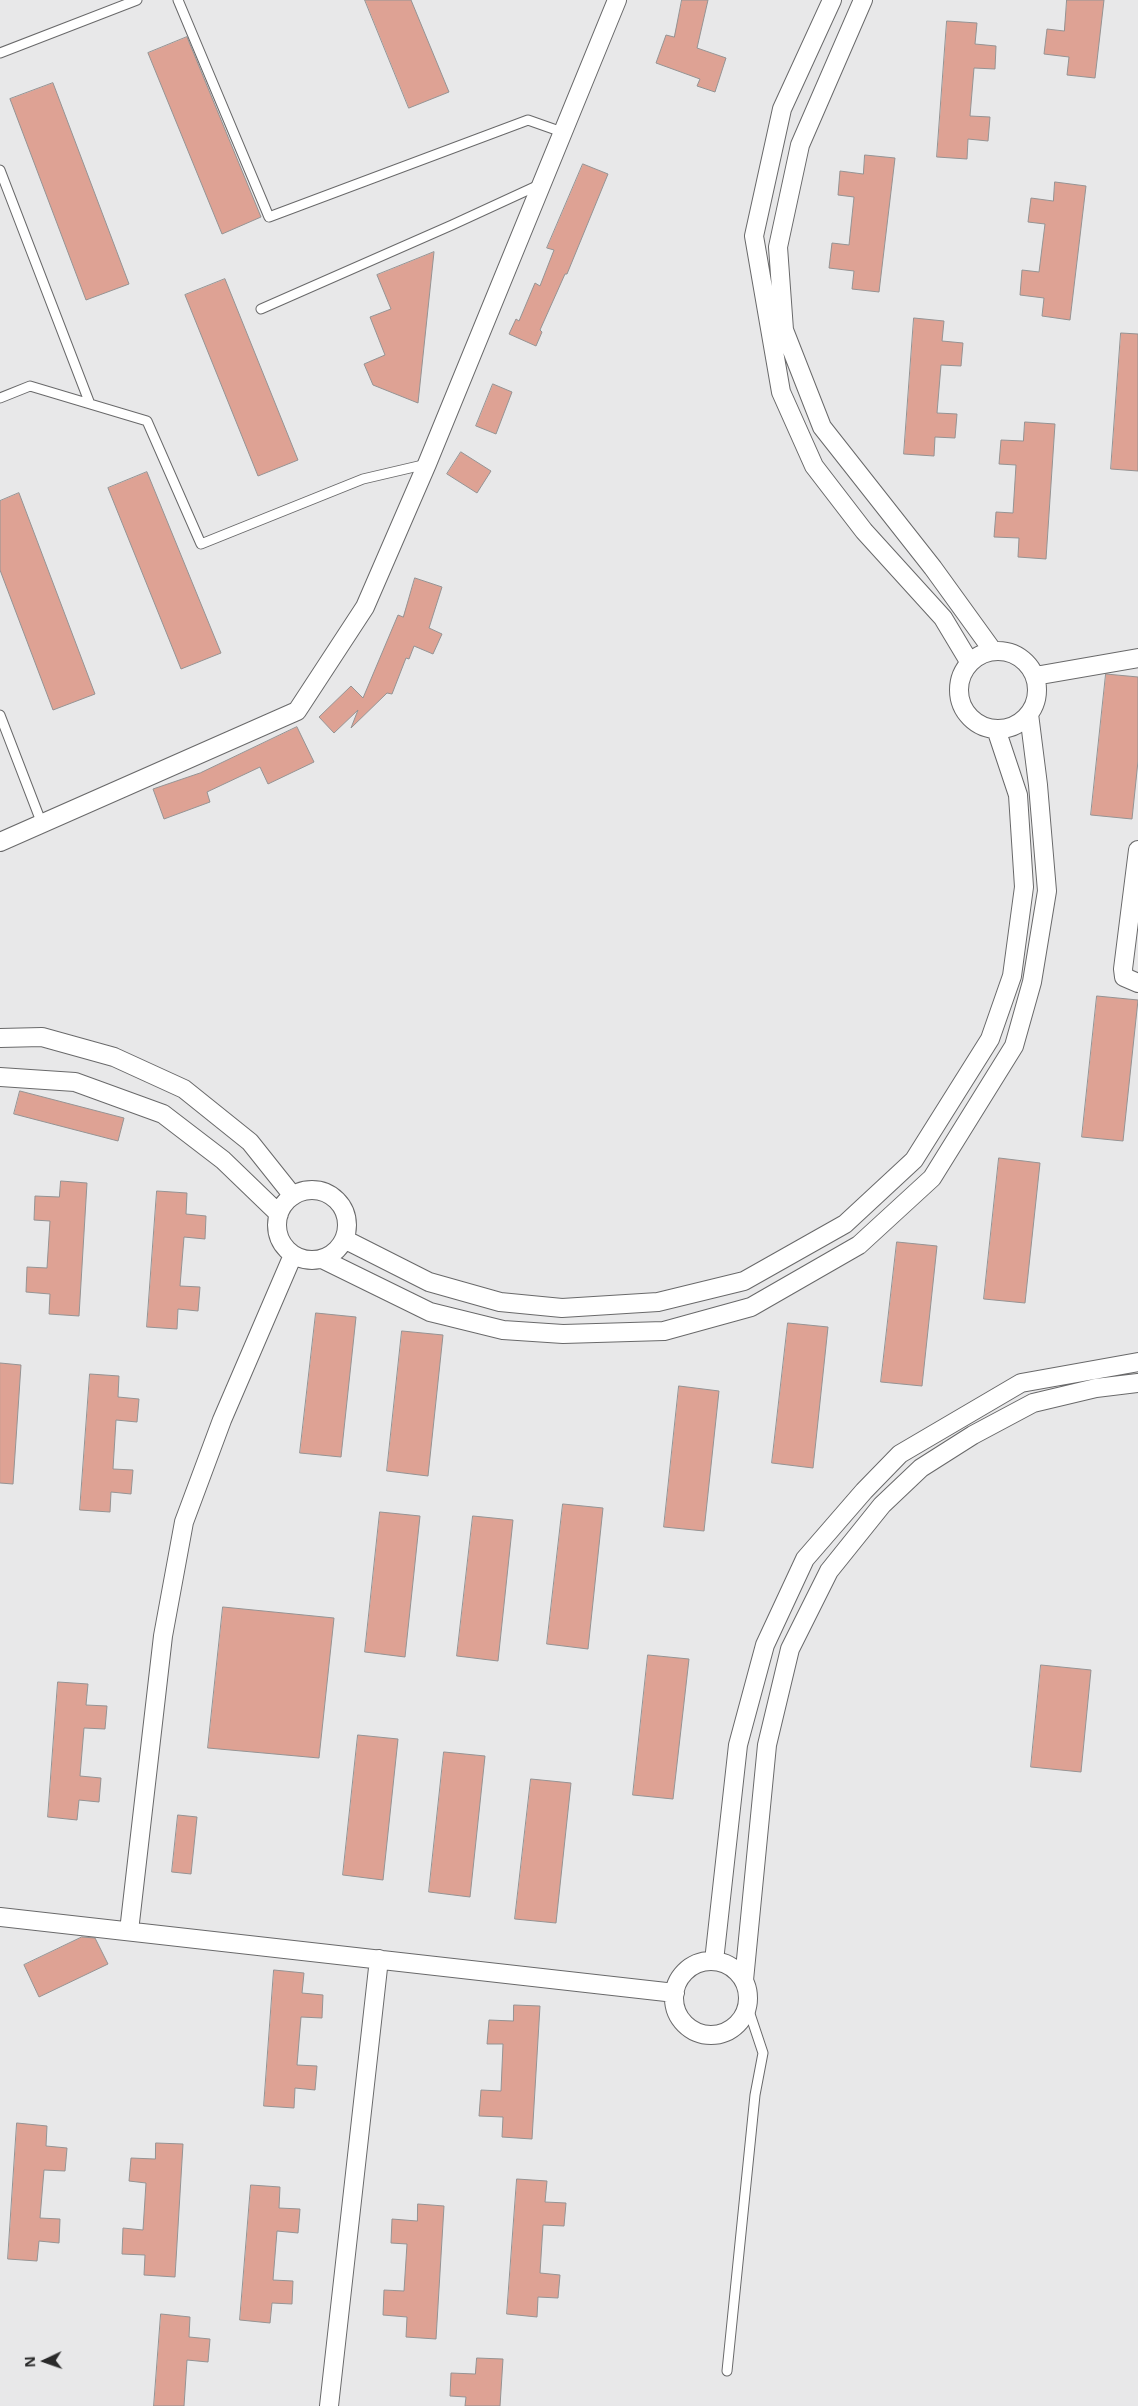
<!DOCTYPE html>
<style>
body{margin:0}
#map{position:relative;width:1138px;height:2406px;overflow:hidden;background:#e8e8e9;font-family:"Noto Sans",sans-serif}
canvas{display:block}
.north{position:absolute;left:20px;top:2336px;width:50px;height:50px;-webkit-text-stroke:4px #e8e8e9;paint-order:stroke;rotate:267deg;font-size:14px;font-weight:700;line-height:20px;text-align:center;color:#2a2a2a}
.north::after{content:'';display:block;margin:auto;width:18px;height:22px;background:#2a2a2a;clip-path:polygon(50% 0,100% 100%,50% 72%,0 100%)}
</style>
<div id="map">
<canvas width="1138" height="2406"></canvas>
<div class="north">N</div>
</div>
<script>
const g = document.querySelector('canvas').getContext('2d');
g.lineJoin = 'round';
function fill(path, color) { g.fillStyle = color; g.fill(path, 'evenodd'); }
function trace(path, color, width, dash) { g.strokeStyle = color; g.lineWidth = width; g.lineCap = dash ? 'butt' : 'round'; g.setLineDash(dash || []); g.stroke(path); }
const building = new Path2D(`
 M 365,0 L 411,0 L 449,92 L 409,108 Z
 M 682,0 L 708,0 L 697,48 L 726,58 L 715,92 L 697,86 L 700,79 L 656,63 L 666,35 L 674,37 Z
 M 1067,0 L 1104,0 L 1095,78 L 1067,75 L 1069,57 L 1044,54 L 1047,29 L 1064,31 Z
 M 947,21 L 977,23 L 975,44 L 996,46 L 995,69 L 974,68 L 970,116 L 990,117 L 988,141 L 968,139 L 967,159 L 937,157 Z
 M 187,37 L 261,217 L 222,234 L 148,53 Z
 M 53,83 L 129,284 L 86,300 L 10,99 Z
 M 865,155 L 895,158 L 879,292 L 852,289 L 854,271 L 829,268 L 832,243 L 849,245 L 854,197 L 838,195 L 840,171 L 863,174 Z
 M 583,164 L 608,174 L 567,274 L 565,274 L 540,330 L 542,332 L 536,346 L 509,334 L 516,319 L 519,321 L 535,283 L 540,286 L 554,250 L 547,248 Z
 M 1055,182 L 1086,186 L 1070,320 L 1042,316 L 1044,298 L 1020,295 L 1022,270 L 1039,272 L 1045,224 L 1028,222 L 1031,198 L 1053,201 Z
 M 434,252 L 418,403 L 373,385 L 364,364 L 385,355 L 370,317 L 391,309 L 377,275 Z
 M 225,279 L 298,460 L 258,476 L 185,295 Z
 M 914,318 L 944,321 L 942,341 L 963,343 L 961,366 L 941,365 L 937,413 L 957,414 L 955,438 L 935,437 L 934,456 L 904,454 Z
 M 1121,333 L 1138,334 L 1138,471 L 1111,469 Z
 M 493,384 L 512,392 L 496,434 L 476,426 Z
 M 1025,422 L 1055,424 L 1046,559 L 1018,557 L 1019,538 L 994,537 L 996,512 L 1013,513 L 1016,465 L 999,464 L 1001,440 L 1023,441 Z
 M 461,452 L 491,471 L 477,493 L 447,474 Z
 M 147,472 L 221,653 L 181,669 L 108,488 Z
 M 19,493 L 95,694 L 53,710 L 0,570 L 0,501 Z
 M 415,578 L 442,587 L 429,628 L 442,634 L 433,654 L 414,646 L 409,659 L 406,658 L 392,694 L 387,693 L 351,728 L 358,710 L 334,733 L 319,717 L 351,686 L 363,698 L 398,615 L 403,617 Z
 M 1106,674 L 1138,677 L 1138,761 L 1132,819 L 1091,815 Z
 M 297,727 L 314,762 L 268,784 L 260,767 L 207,792 L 210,802 L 164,819 L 153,789 L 200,773 Z
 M 1097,996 L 1138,1000 L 1123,1141 L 1082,1137 Z
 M 20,1091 L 124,1118 L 118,1141 L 14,1114 Z
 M 999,1158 L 1040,1163 L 1025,1303 L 984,1299 Z
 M 61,1181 L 87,1183 L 79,1316 L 49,1314 L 50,1294 L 26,1292 L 27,1267 L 47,1268 L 50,1221 L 34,1220 L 35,1196 L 59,1197 Z
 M 157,1191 L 187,1193 L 186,1214 L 206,1216 L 205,1239 L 184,1237 L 180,1286 L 200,1287 L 198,1311 L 178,1309 L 177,1329 L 147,1327 Z
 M 897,1242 L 937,1246 L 922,1386 L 881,1382 Z
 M 316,1313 L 356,1317 L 341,1457 L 300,1453 Z
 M 788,1323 L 828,1327 L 813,1468 L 772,1463 Z
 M 402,1331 L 443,1335 L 428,1476 L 387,1471 Z
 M 0,1363 L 21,1365 L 13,1484 L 0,1483 Z
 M 90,1374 L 119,1376 L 118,1397 L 139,1399 L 137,1422 L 116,1420 L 113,1469 L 133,1470 L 131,1494 L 111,1492 L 110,1512 L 80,1510 Z
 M 679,1386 L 719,1391 L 704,1531 L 664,1527 Z
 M 563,1504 L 603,1508 L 588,1649 L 547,1644 Z
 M 380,1512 L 420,1516 L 405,1657 L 365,1652 Z
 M 473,1516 L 513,1520 L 498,1661 L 457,1656 Z
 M 223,1607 L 334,1618 L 319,1758 L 208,1748 Z
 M 648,1655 L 689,1659 L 673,1799 L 633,1795 Z
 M 1041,1665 L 1091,1670 L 1081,1772 L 1031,1767 Z
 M 58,1682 L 88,1684 L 86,1705 L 107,1706 L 105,1729 L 84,1728 L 80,1776 L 101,1778 L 99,1802 L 79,1800 L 77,1820 L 48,1817 Z
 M 358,1735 L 398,1739 L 383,1880 L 343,1875 Z
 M 444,1752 L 485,1756 L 470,1897 L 429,1892 Z
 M 531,1779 L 571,1783 L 556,1923 L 515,1919 Z
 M 178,1815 L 197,1817 L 191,1874 L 172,1872 Z
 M 82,1937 L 95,1938 L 108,1964 L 39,1997 L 24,1965 Z
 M 274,1970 L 304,1973 L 302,1993 L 323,1995 L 322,2018 L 301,2017 L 297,2065 L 317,2066 L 315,2090 L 295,2088 L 294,2108 L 264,2106 Z
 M 514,2005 L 540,2006 L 532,2139 L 502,2137 L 503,2117 L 479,2116 L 481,2090 L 501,2091 L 503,2044 L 487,2044 L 489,2020 L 513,2021 Z
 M 17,2123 L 47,2126 L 46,2146 L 67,2148 L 65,2171 L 44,2170 L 40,2218 L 60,2219 L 59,2243 L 39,2241 L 37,2261 L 8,2259 Z
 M 156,2143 L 183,2144 L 175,2277 L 144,2275 L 145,2255 L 122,2254 L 123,2228 L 143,2230 L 146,2183 L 129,2181 L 131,2158 L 155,2159 Z
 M 517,2179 L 547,2181 L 545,2202 L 566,2203 L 564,2226 L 543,2225 L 540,2273 L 560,2275 L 558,2298 L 538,2297 L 537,2317 L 507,2314 Z
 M 251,2185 L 280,2187 L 279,2208 L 300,2209 L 298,2233 L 277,2231 L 273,2280 L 293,2281 L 292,2304 L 272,2303 L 270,2323 L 240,2320 Z
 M 418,2204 L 444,2206 L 436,2339 L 406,2337 L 407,2317 L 383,2315 L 384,2290 L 404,2291 L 407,2244 L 391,2243 L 392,2219 L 417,2221 Z
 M 161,2314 L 190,2317 L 189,2337 L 210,2339 L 208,2362 L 187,2360 L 184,2406 L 154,2406 Z
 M 477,2358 L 503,2359 L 500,2406 L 465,2406 L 466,2397 L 450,2396 L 451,2373 L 475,2374 Z`);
const lane = new Path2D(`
 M 178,0 L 269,217 L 528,120 L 562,132
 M 0,53 L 137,0
 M 0,170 L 90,404
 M 261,309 L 452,225 L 541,184
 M 0,398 L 30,386 L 147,421 L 201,544 L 363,479 L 427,464
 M 0,715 L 42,824
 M 727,2371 L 755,2095 L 763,2053 L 747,2005`);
const street = new Path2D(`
 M 832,0 L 782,109 L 754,236 L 781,392 L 814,466 L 864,531 L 943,618 L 970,663
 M 863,0 L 800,145 L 778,247 L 784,330 L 822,427 L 933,568 L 993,651
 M959 690a39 39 0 1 1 78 0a39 39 0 1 1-78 0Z
 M 1035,676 L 1138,658
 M 0,842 L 297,711 L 365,607 L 427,464 L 617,0
 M 1138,850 L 1123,969 L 1124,977 L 1138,983
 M 0,1038 L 42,1037 L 114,1057 L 184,1089 L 250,1142 L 293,1196
 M 0,1077 L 75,1082 L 163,1114 L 223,1160 L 279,1214
 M277 1225a35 35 0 1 1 70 0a35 35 0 1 1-70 0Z
 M 344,1239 L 429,1282 L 500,1302 L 562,1308 L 658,1302 L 744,1281 L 845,1224 L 914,1160 L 990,1039 L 1012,976 L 1024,887 L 1018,795 L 996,729
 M 322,1259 L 430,1312 L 503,1330 L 563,1334 L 664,1331 L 751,1307 L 859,1245 L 932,1178 L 1014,1046 L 1032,982 L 1047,891 L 1038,785 L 1029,714
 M 0,1917 L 675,1993
 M 129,1931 L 163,1636 L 184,1522 L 222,1420 L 293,1255
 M 714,1961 L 738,1745 L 765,1645 L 805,1559 L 864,1491 L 900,1454 L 1021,1383 L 1138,1362
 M674 1998a37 37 0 1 1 74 0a37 37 0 1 1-74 0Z
 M 744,1980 L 767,1745 L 790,1649 L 829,1571 L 882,1505 L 921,1468 L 973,1435 L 1033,1403 L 1096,1388 L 1138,1383
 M 329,2406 L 379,1959`);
fill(building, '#dea294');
trace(building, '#959393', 1);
trace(lane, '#69696a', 11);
trace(street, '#69696a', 20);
trace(lane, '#fff', 9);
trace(street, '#fff', 18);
</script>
